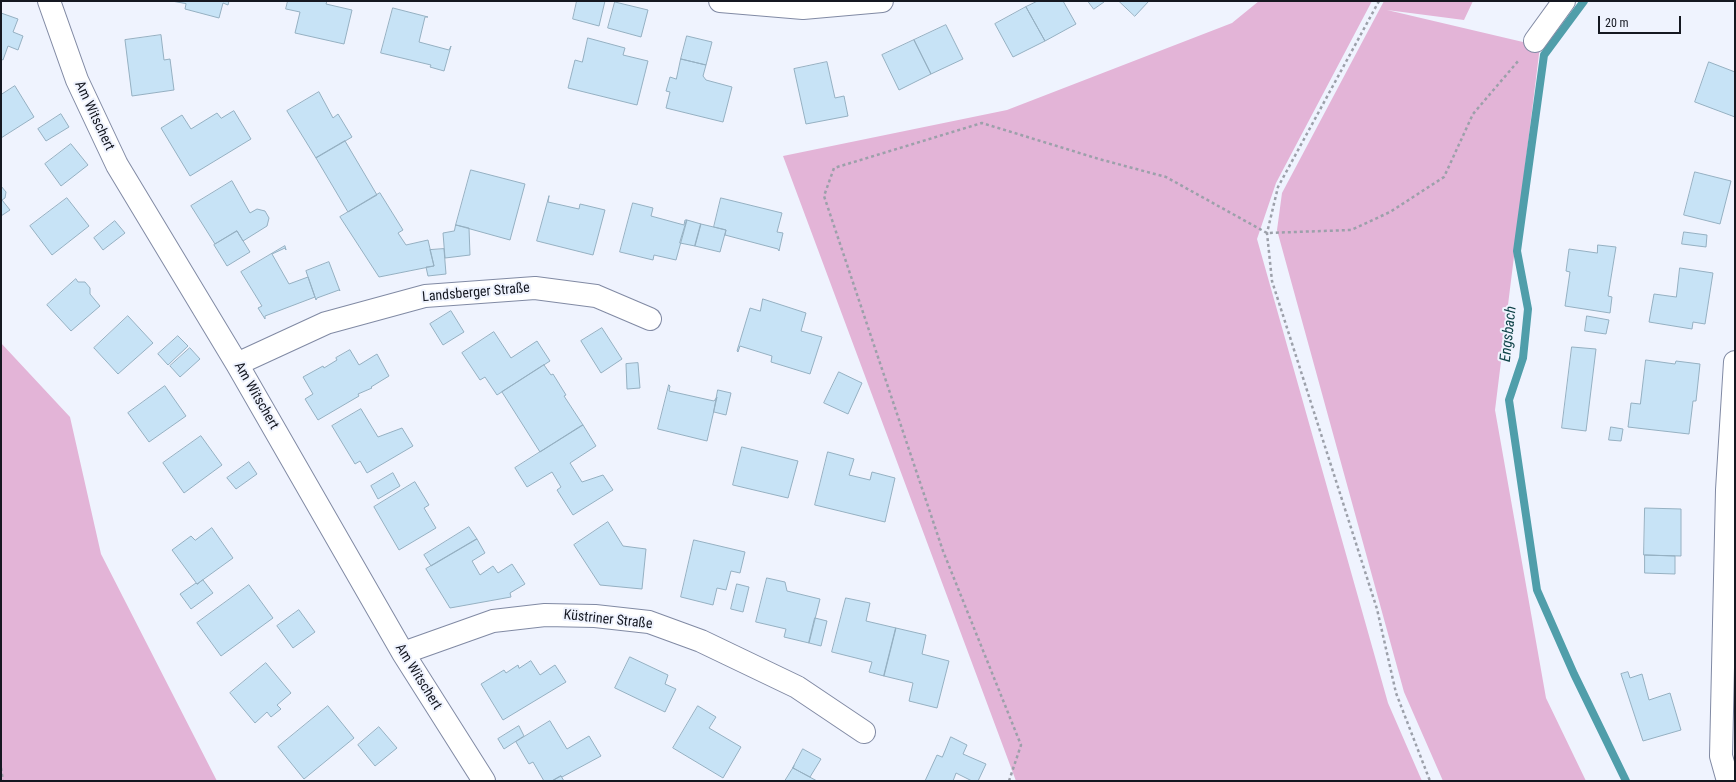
<!DOCTYPE html>
<meta charset="utf-8">
<style>
body{margin:0}
#map{position:relative;width:1736px;height:782px;overflow:hidden;background:#eff3fe;font-family:"Roboto Condensed",sans-serif}
canvas{display:block}
.frame{position:absolute;inset:0;border:2px solid #151821;pointer-events:none}
.scale{position:absolute;left:1598px;top:16px;width:83px;height:18px;box-sizing:border-box;border:2px solid #151821;border-top:0;padding-left:5px;font-size:12px;line-height:14px;white-space:nowrap;color:#151821;-webkit-text-stroke:3px #eff3fe;paint-order:stroke}
</style>
<div id="map">
<canvas width="1736" height="782"></canvas>
<div class="frame"></div>
<div class="scale">20 m</div>
</div>
<script>
const g = document.querySelector('canvas').getContext('2d');
g.lineJoin = 'round';
function fill(path, color) { g.fillStyle = color; g.fill(path, 'evenodd'); }
function trace(path, color, width, dash) { g.strokeStyle = color; g.lineWidth = width; g.lineCap = dash ? 'butt' : 'round'; g.setLineDash(dash || []); g.stroke(path); }
function label(font, color, halo, rows, align = 'center') {
  g.font = font + ' "Roboto Condensed",sans-serif'; g.lineWidth = 4; g.setLineDash([]); g.textBaseline = 'middle'; g.strokeStyle = halo; g.fillStyle = color; for (const [text, x, y, turn = 0] of rows) {
    g.save(); g.translate(x, y); g.rotate((+turn || 0) * Math.PI / 180); g.textAlign = isNaN(turn) ? turn : align; if (halo) g.strokeText(text, 0, 0); g.fillText(text, 0, 0); g.restore();
  }
}
const green = new Path2D(`
 M 1259,1 L 1372,1 L 1276,183 L 1257,239 L 1388,703 L 1422,781 L 1016,781 L 783,156 L 1007,110 L 1232,23 Z
 M 1384,1 L 1473,1 L 1464,20 L 1387,10 L 1540,46 L 1495,410 L 1546,698 L 1586,781 L 1443,781 L 1404,692 L 1277,230 L 1282,193 Z
 M 1,343 L 70,417 L 101,554 L 217,781 L 1,781 Z`);
const stream = new Path2D(`
 M 1584,1 L 1544,55 L 1517,251 L 1528,309 L 1523,358 L 1509,400 L 1537,590 L 1574,674 L 1626,781`);
const building = new Path2D(`
 M 172,1 L 229,1 L 228,5 L 223,3 L 219,18 L 185,9 L 186,4 Z
 M 288,1 L 327,1 L 326,4 L 352,10 L 344,44 L 295,33 L 300,12 L 286,9 Z
 M 577,1 L 605,1 L 599,26 L 573,19 Z
 M 1038,1 L 1063,1 L 1076,24 L 1045,41 L 1026,7 Z
 M 1088,1 L 1103,1 L 1104,2 L 1094,9 Z
 M 1119,1 L 1149,1 L 1135,16 Z
 M 615,2 L 648,10 L 641,37 L 608,28 Z
 M 1026,7 L 1045,41 L 1013,57 L 995,24 Z
 M 393,8 L 428,17 L 425,17 L 419,42 L 449,50 L 451,46 L 444,71 L 430,67 L 431,65 L 381,53 Z
 M 1,13 L 18,19 L 13,32 L 23,36 L 18,50 L 8,46 L 3,60 L 1,59 Z
 M 946,25 L 963,59 L 931,74 L 914,40 Z
 M 161,35 L 164,60 L 170,59 L 174,90 L 132,96 L 125,40 Z
 M 687,36 L 712,42 L 706,65 L 681,59 Z
 M 588,38 L 625,48 L 623,55 L 648,61 L 637,105 L 568,88 L 575,60 L 582,62 Z
 M 914,40 L 931,74 L 899,90 L 882,55 Z
 M 681,59 L 706,65 L 703,76 L 706,80 L 732,87 L 723,122 L 666,108 L 670,92 L 666,91 L 670,77 L 676,79 Z
 M 827,62 L 835,98 L 844,96 L 848,116 L 806,124 L 794,69 Z
 M 1709,62 L 1735,72 L 1735,117 L 1695,102 Z
 M 15,86 L 34,117 L 1,138 L 1,95 Z
 M 319,92 L 333,118 L 338,114 L 352,137 L 316,158 L 287,111 Z
 M 234,111 L 251,139 L 190,176 L 161,128 L 182,115 L 191,129 L 217,113 L 221,118 Z
 M 61,114 L 69,127 L 46,141 L 38,129 Z
 M 345,141 L 377,195 L 348,212 L 316,158 Z
 M 71,144 L 88,165 L 61,186 L 45,164 Z
 M 471,170 L 525,184 L 510,240 L 456,225 Z
 M 1695,172 L 1731,181 L 1720,224 L 1684,215 Z
 M 232,181 L 250,213 L 257,209 L 265,211 L 269,218 L 267,226 L 243,241 L 237,231 L 215,244 L 191,206 Z
 M 1,186 L 6,192 L 5,198 L 2,200 L 10,210 L 1,216 Z
 M 380,193 L 403,230 L 398,233 L 406,245 L 428,240 L 434,266 L 379,277 L 340,217 Z
 M 549,196 L 548,202 L 579,209 L 580,204 L 605,210 L 593,255 L 537,241 Z
 M 67,198 L 89,226 L 52,255 L 30,226 Z
 M 721,198 L 782,213 L 777,232 L 783,233 L 779,251 L 778,249 L 725,235 L 726,230 L 714,227 Z
 M 633,203 L 653,208 L 651,216 L 684,225 L 685,220 L 687,220 L 676,260 L 654,255 L 653,260 L 620,252 Z
 M 687,220 L 701,224 L 695,246 L 680,243 Z
 M 115,221 L 125,233 L 103,250 L 94,238 Z
 M 701,224 L 726,230 L 720,252 L 695,246 Z
 M 456,225 L 469,228 L 470,255 L 445,258 L 443,233 L 454,231 Z
 M 237,231 L 250,252 L 227,266 L 214,245 Z
 M 1684,232 L 1707,235 L 1706,247 L 1682,244 Z
 M 1598,245 L 1616,247 L 1608,296 L 1612,297 L 1610,313 L 1565,306 L 1570,272 L 1566,271 L 1569,249 L 1597,253 Z
 M 285,246 L 286,250 L 285,248 L 272,254 L 289,284 L 308,277 L 315,297 L 265,316 L 265,319 L 258,308 L 262,306 L 241,272 Z
 M 444,249 L 446,274 L 428,276 L 426,267 L 434,266 L 430,250 Z
 M 329,262 L 340,291 L 339,290 L 317,298 L 316,300 L 306,271 Z
 M 1680,268 L 1713,273 L 1705,324 L 1693,322 L 1692,329 L 1649,322 L 1654,294 L 1676,297 Z
 M 76,279 L 78,282 L 85,282 L 90,288 L 90,294 L 100,306 L 71,331 L 47,305 Z
 M 763,299 L 806,313 L 801,331 L 822,337 L 810,374 L 771,362 L 772,356 L 740,346 L 738,352 L 737,351 L 750,308 L 760,311 Z
 M 451,311 L 464,332 L 443,345 L 430,324 Z
 M 128,316 L 153,343 L 118,374 L 94,348 Z
 M 1587,316 L 1609,320 L 1606,334 L 1585,331 Z
 M 602,328 L 622,359 L 601,373 L 581,341 Z
 M 494,332 L 511,358 L 537,341 L 550,361 L 497,395 L 485,377 L 480,380 L 462,353 Z
 M 178,336 L 188,346 L 168,365 L 158,354 Z
 M 1572,347 L 1596,349 L 1586,431 L 1562,428 Z
 M 190,348 L 200,359 L 180,377 L 170,366 Z
 M 350,350 L 359,365 L 377,354 L 389,376 L 371,387 L 372,388 L 358,394 L 359,396 L 318,420 L 305,399 L 313,394 L 303,377 L 323,366 L 324,368 L 337,360 L 336,358 Z
 M 1646,360 L 1675,364 L 1676,361 L 1700,364 L 1696,401 L 1693,401 L 1689,434 L 1628,427 L 1631,403 L 1640,404 Z
 M 638,363 L 640,388 L 627,389 L 626,364 Z
 M 544,365 L 551,375 L 553,374 L 566,395 L 564,396 L 583,425 L 540,452 L 502,392 Z
 M 839,372 L 862,383 L 848,414 L 824,403 Z
 M 669,385 L 670,386 L 669,391 L 714,401 L 717,397 L 707,441 L 658,429 Z
 M 165,386 L 186,416 L 149,442 L 128,413 Z
 M 718,390 L 731,393 L 726,415 L 714,412 Z
 M 361,409 L 378,437 L 402,428 L 413,446 L 367,473 L 360,461 L 355,464 L 332,426 Z
 M 583,425 L 596,446 L 570,463 L 582,482 L 603,475 L 613,490 L 573,515 L 557,490 L 561,487 L 552,472 L 527,487 L 515,468 Z
 M 1611,427 L 1623,429 L 1621,441 L 1609,440 Z
 M 201,436 L 222,465 L 184,493 L 163,463 Z
 M 742,447 L 798,461 L 788,498 L 733,485 Z
 M 828,452 L 854,459 L 849,475 L 870,480 L 872,472 L 895,478 L 885,522 L 815,505 Z
 M 249,462 L 257,474 L 236,489 L 227,478 Z
 M 393,473 L 400,486 L 378,499 L 371,486 Z
 M 415,482 L 429,505 L 424,508 L 436,528 L 399,550 L 374,507 Z
 M 1645,508 L 1681,509 L 1681,556 L 1644,555 Z
 M 608,522 L 623,546 L 646,549 L 642,589 L 600,585 L 574,545 Z
 M 469,527 L 477,539 L 431,566 L 424,555 Z
 M 212,528 L 233,558 L 197,584 L 172,550 L 191,536 L 195,540 Z
 M 477,539 L 485,553 L 472,561 L 480,575 L 493,566 L 498,573 L 512,564 L 525,584 L 510,593 L 511,597 L 450,608 L 426,569 Z
 M 694,540 L 745,552 L 740,573 L 731,571 L 726,590 L 717,588 L 713,605 L 681,597 Z
 M 1645,555 L 1675,556 L 1675,574 L 1645,573 Z
 M 767,578 L 785,582 L 787,591 L 820,599 L 809,643 L 784,637 L 786,629 L 756,622 Z
 M 203,580 L 213,593 L 191,609 L 180,594 L 196,583 L 197,584 Z
 M 737,584 L 749,587 L 743,612 L 731,609 Z
 M 249,585 L 273,618 L 221,656 L 197,623 Z
 M 846,598 L 870,603 L 866,621 L 896,628 L 884,676 L 869,672 L 872,662 L 832,652 Z
 M 299,610 L 315,632 L 293,648 L 277,626 Z
 M 815,618 L 827,621 L 821,646 L 809,643 Z
 M 896,628 L 926,635 L 922,654 L 949,661 L 937,708 L 909,701 L 913,683 L 884,676 Z
 M 630,657 L 668,675 L 665,684 L 676,689 L 665,712 L 615,688 Z
 M 531,661 L 540,675 L 555,665 L 566,682 L 503,720 L 481,684 L 504,670 L 506,673 L 518,665 L 519,668 Z
 M 266,663 L 291,693 L 277,705 L 281,709 L 271,717 L 267,712 L 255,723 L 230,693 Z
 M 1628,672 L 1630,678 L 1642,674 L 1649,700 L 1670,693 L 1681,730 L 1643,741 L 1621,674 Z
 M 328,706 L 354,738 L 304,779 L 278,747 Z
 M 698,706 L 716,717 L 709,728 L 741,747 L 723,778 L 673,748 Z
 M 550,721 L 567,749 L 589,736 L 601,756 L 562,777 L 561,776 L 552,781 L 544,781 L 533,762 L 529,764 L 516,742 Z
 M 519,726 L 524,736 L 504,749 L 498,739 Z
 M 379,727 L 397,748 L 375,766 L 358,745 Z
 M 951,737 L 967,745 L 963,754 L 986,764 L 978,781 L 972,781 L 956,773 L 953,781 L 925,781 L 937,755 L 942,757 Z
 M 803,749 L 821,759 L 810,777 L 793,768 Z
 M 794,766 L 793,768 L 817,781 L 785,781 Z
 M 561,776 L 564,781 L 552,781 Z`);
const path = new Path2D(`
 M 1379,1 L 1278,187 L 1267,233 L 1272,281 L 1377,609 L 1396,693 L 1430,781
 M 1,768 L 3,781
 M 1009,781 L 1021,745 L 943,551 L 824,196 L 834,168 L 982,123 L 1099,159 L 1166,177 L 1267,233 L 1351,230 L 1390,212 L 1444,177 L 1473,114 L 1519,60`);
const minor = new Path2D(`
 M 49,1 L 77,80 L 117,165 L 237,364 L 403,653 L 484,781
 M 720,1 L 803,8 L 882,1
 M 1535,41 L 1564,1
 M 237,364 L 326,323 L 425,296 L 535,288 L 596,296 L 650,319
 M 403,653 L 493,621 L 545,615 L 595,616 L 649,622 L 701,641 L 797,687 L 864,732
 M 1728,781 L 1721,756 L 1727,490 L 1735,362`);
const streetNames = [
 ["Am Witschert",94,116,65],
 ["Landsberger Straße",476,293,-5],
 ["Am Witschert",256,396,60],
 ["Küstriner Straße",608,620,6],
 ["Am Witschert",418,677,58]
];
const waterNames = [
 ["Engsbach",1509,334,-84]
];
fill(green, '#e3b4d7');
trace(stream, '#509eaa', 8);
fill(building, '#c7e3f6');
trace(building, '#95b0c2', 1);
trace(minor, '#818aa4', 24);
trace(path, '#9ca0aa', 2.5, [3, 3]);
trace(minor, '#fff', 22);
label('14px', '#151821', '#eff3fe', streetNames);
label('italic 15px', '#0f4348', '#eff3fe', waterNames);
</script>
